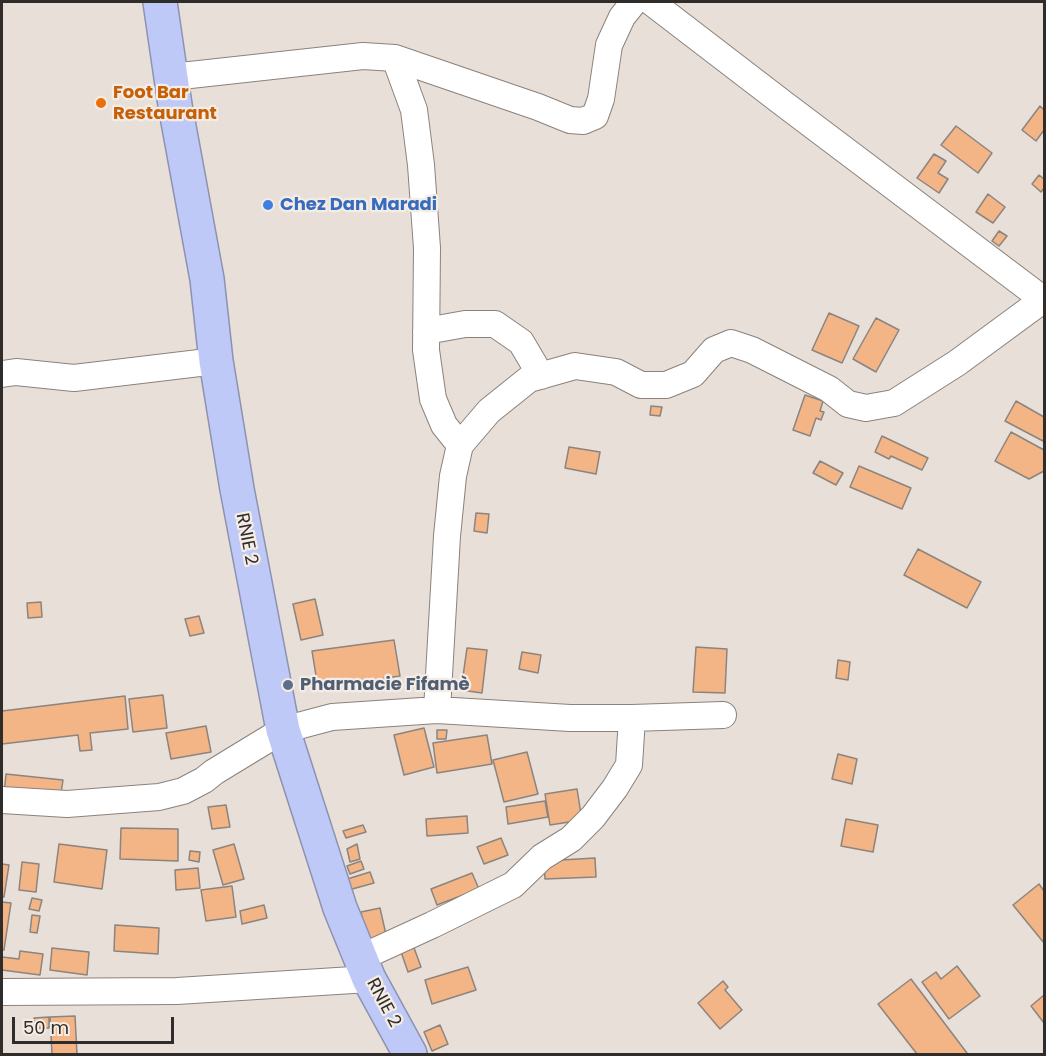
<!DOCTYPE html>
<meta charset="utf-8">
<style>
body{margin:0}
#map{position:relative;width:1046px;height:1056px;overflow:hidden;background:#e8dfd8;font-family:Poppins,sans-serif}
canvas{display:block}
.frame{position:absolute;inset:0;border:3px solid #302c2a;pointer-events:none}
.scale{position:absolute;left:12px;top:1017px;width:162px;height:27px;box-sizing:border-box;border:3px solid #302c2a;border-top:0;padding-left:8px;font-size:18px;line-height:21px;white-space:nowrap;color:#302c2a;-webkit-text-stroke:4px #f5ece5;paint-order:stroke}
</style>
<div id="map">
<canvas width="1046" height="1056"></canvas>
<div class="frame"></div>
<div class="scale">50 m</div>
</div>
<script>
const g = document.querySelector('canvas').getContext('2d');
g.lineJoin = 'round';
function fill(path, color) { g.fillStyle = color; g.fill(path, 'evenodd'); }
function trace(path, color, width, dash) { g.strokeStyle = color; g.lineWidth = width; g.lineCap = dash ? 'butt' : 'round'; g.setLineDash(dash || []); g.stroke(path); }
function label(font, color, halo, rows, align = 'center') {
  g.font = font + ' Poppins,sans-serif'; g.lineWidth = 4.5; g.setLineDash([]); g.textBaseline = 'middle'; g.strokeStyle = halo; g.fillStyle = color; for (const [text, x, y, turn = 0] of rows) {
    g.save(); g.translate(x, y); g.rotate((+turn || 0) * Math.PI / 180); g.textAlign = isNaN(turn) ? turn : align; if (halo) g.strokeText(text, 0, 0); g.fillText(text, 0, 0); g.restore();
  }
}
const building = new Path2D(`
 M 1040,106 L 1044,110 L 1044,130 L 1036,141 L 1022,130 Z
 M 956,126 L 992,153 L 978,173 L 941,145 Z
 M 934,154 L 946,161 L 938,173 L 948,179 L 939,193 L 917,178 Z
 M 1039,175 L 1044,179 L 1044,188 L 1041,192 L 1032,184 Z
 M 988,194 L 1005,207 L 993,223 L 976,212 Z
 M 999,231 L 1007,236 L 999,246 L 992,241 Z
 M 829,313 L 859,326 L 842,363 L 812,350 Z
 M 876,318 L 899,330 L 876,372 L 853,359 Z
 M 805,395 L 823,401 L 820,411 L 824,412 L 821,420 L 816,418 L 810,436 L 793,430 Z
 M 1016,401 L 1044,417 L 1044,438 L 1043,441 L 1005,421 Z
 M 651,406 L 662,407 L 660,416 L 650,415 Z
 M 1011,432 L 1044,450 L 1044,471 L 1029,479 L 995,461 Z
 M 882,436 L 928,458 L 922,470 L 891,456 L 889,459 L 875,452 Z
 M 569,447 L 600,452 L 596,474 L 565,468 Z
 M 820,461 L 843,473 L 836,485 L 813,473 Z
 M 859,466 L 911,488 L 902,509 L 850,487 Z
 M 476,513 L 489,514 L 487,533 L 474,531 Z
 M 918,549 L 981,582 L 967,608 L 904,575 Z
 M 315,599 L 323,635 L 301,640 L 293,604 Z
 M 41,602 L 42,617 L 28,618 L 27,603 Z
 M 199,616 L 204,633 L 190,636 L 185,619 Z
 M 394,640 L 400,676 L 318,688 L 312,651 Z
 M 696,647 L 727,649 L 725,693 L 693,692 Z
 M 467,648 L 487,650 L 482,693 L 461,690 Z
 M 522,652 L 541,655 L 538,673 L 519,669 Z
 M 838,660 L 850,662 L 848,680 L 836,678 Z
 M 163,695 L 167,728 L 133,732 L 129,699 Z
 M 125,696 L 128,729 L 90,733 L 92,750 L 80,751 L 78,735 L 2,744 L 2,711 Z
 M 206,726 L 211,752 L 171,759 L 166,733 Z
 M 424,728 L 434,767 L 404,775 L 394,735 Z
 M 437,730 L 447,730 L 446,739 L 437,739 Z
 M 487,735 L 492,764 L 437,773 L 433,743 Z
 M 527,752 L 538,794 L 504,802 L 493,760 Z
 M 838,754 L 857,759 L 852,784 L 832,779 Z
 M 6,774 L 63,780 L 60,800 L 4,794 Z
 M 577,789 L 582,820 L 550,825 L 545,794 Z
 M 545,801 L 548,817 L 508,824 L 506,807 Z
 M 226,805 L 230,827 L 212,829 L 208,807 Z
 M 467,816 L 468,833 L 427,836 L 426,819 Z
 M 846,819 L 878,825 L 873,852 L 841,846 Z
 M 363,825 L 366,832 L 346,838 L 343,831 Z
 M 121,828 L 178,829 L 178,861 L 120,859 Z
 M 501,838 L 508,855 L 484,864 L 477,847 Z
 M 59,844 L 107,850 L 102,889 L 54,882 Z
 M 234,844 L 244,879 L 223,885 L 213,850 Z
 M 357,844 L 360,859 L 350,862 L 347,849 Z
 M 190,851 L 200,852 L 199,862 L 189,860 Z
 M 595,858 L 596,877 L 545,879 L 544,861 Z
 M 361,861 L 364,869 L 350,874 L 347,866 Z
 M 22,862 L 39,864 L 36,892 L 19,890 Z
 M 2,864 L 9,865 L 4,897 L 2,896 Z
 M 198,868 L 200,888 L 176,890 L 175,870 Z
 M 370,872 L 374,883 L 345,891 L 341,881 Z
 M 472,873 L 479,889 L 437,905 L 431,889 Z
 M 1039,884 L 1044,891 L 1044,943 L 1013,905 Z
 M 232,886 L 236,917 L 206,921 L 201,890 Z
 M 32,898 L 42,900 L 39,911 L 29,909 Z
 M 2,902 L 11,903 L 4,950 L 2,950 Z
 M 264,905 L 267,918 L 242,924 L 240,911 Z
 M 380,908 L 387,939 L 368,944 L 361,912 Z
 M 32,915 L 40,916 L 37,933 L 30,932 Z
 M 115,925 L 159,928 L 158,954 L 114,951 Z
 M 413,945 L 421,967 L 408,972 L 400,949 Z
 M 52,948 L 89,952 L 87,975 L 50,970 Z
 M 20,951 L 43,954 L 40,975 L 2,970 L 2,957 L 19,959 Z
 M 957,966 L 980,996 L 949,1019 L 922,982 L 936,972 L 941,979 Z
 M 468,967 L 476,990 L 432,1004 L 425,980 Z
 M 911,979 L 967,1053 L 965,1054 L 917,1054 L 878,1004 Z
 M 723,981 L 728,987 L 725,990 L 742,1010 L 720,1029 L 698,1003 Z
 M 1044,995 L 1044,1023 L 1031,1006 Z
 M 75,1016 L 77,1054 L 52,1054 L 50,1017 Z
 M 49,1017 L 49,1028 L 34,1028 L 34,1018 Z
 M 440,1025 L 448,1044 L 432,1051 L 424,1032 Z`);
const minor = new Path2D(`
 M 651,2 L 784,104 L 1044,300
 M 395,58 L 414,110 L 421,165 L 427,248 L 426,350 L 433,399 L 444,425 L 460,445
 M 172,77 L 363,56 L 395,58 L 538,107 L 570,120 L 583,121 L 595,116 L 601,99 L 609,45 L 622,17 L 634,2
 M 426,331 L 465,324 L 495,324 L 521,342 L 541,376
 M 2,374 L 16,372 L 74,378 L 216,361
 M 437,710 L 447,536 L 453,476 L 460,445 L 489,411 L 529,379 L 575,366 L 616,372 L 641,385 L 666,385 L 693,374 L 714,350 L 731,343 L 752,350 L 829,389 L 848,404 L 866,408 L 894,403 L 957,363 L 1044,299
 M 2,800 L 67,804 L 159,797 L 183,791 L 204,780 L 214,772 L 283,730 L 332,717 L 437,710 L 570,718 L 632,718 L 723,715
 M 360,958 L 432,925 L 513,885 L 542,857 L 571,839 L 593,817 L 615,788 L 629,765 L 632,718
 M 2,992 L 177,991 L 369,979`);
const highway = new Path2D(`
 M 160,2 L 175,105 L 207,279 L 216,361 L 237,489 L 283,730 L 340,908 L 369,979 L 410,1054`);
const markers = [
 [101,103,6,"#e8710a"],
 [268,205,6,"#3f7fe0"],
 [288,685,6,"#5c6f8a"]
];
const foodNames = [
 ["Foot Bar",113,93],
 ["Restaurant",113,114]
];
const shopNames = [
 ["Chez Dan Maradi",280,205]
];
const streetNames = [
 ["RNIE 2",246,539,79],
 ["RNIE 2",383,1003,62]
];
const serviceNames = [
 ["Pharmacie Fifamè",300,685]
];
fill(building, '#f3b486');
trace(building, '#8c847e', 1.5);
trace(minor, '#8a827c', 28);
trace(highway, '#8d92b0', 36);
trace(minor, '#fff', 26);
trace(highway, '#bfc9f8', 33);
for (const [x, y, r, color] of markers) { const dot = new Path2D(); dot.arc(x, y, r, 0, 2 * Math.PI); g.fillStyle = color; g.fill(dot); trace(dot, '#f5ece5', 2); }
label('bold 18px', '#c56008', '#f5ece5', foodNames, 'left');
label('bold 18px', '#366cbe', '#f5ece5', shopNames, 'left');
label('18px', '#302c2a', '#f5ece5', streetNames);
label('bold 18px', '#4e5e75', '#f5ece5', serviceNames, 'left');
</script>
